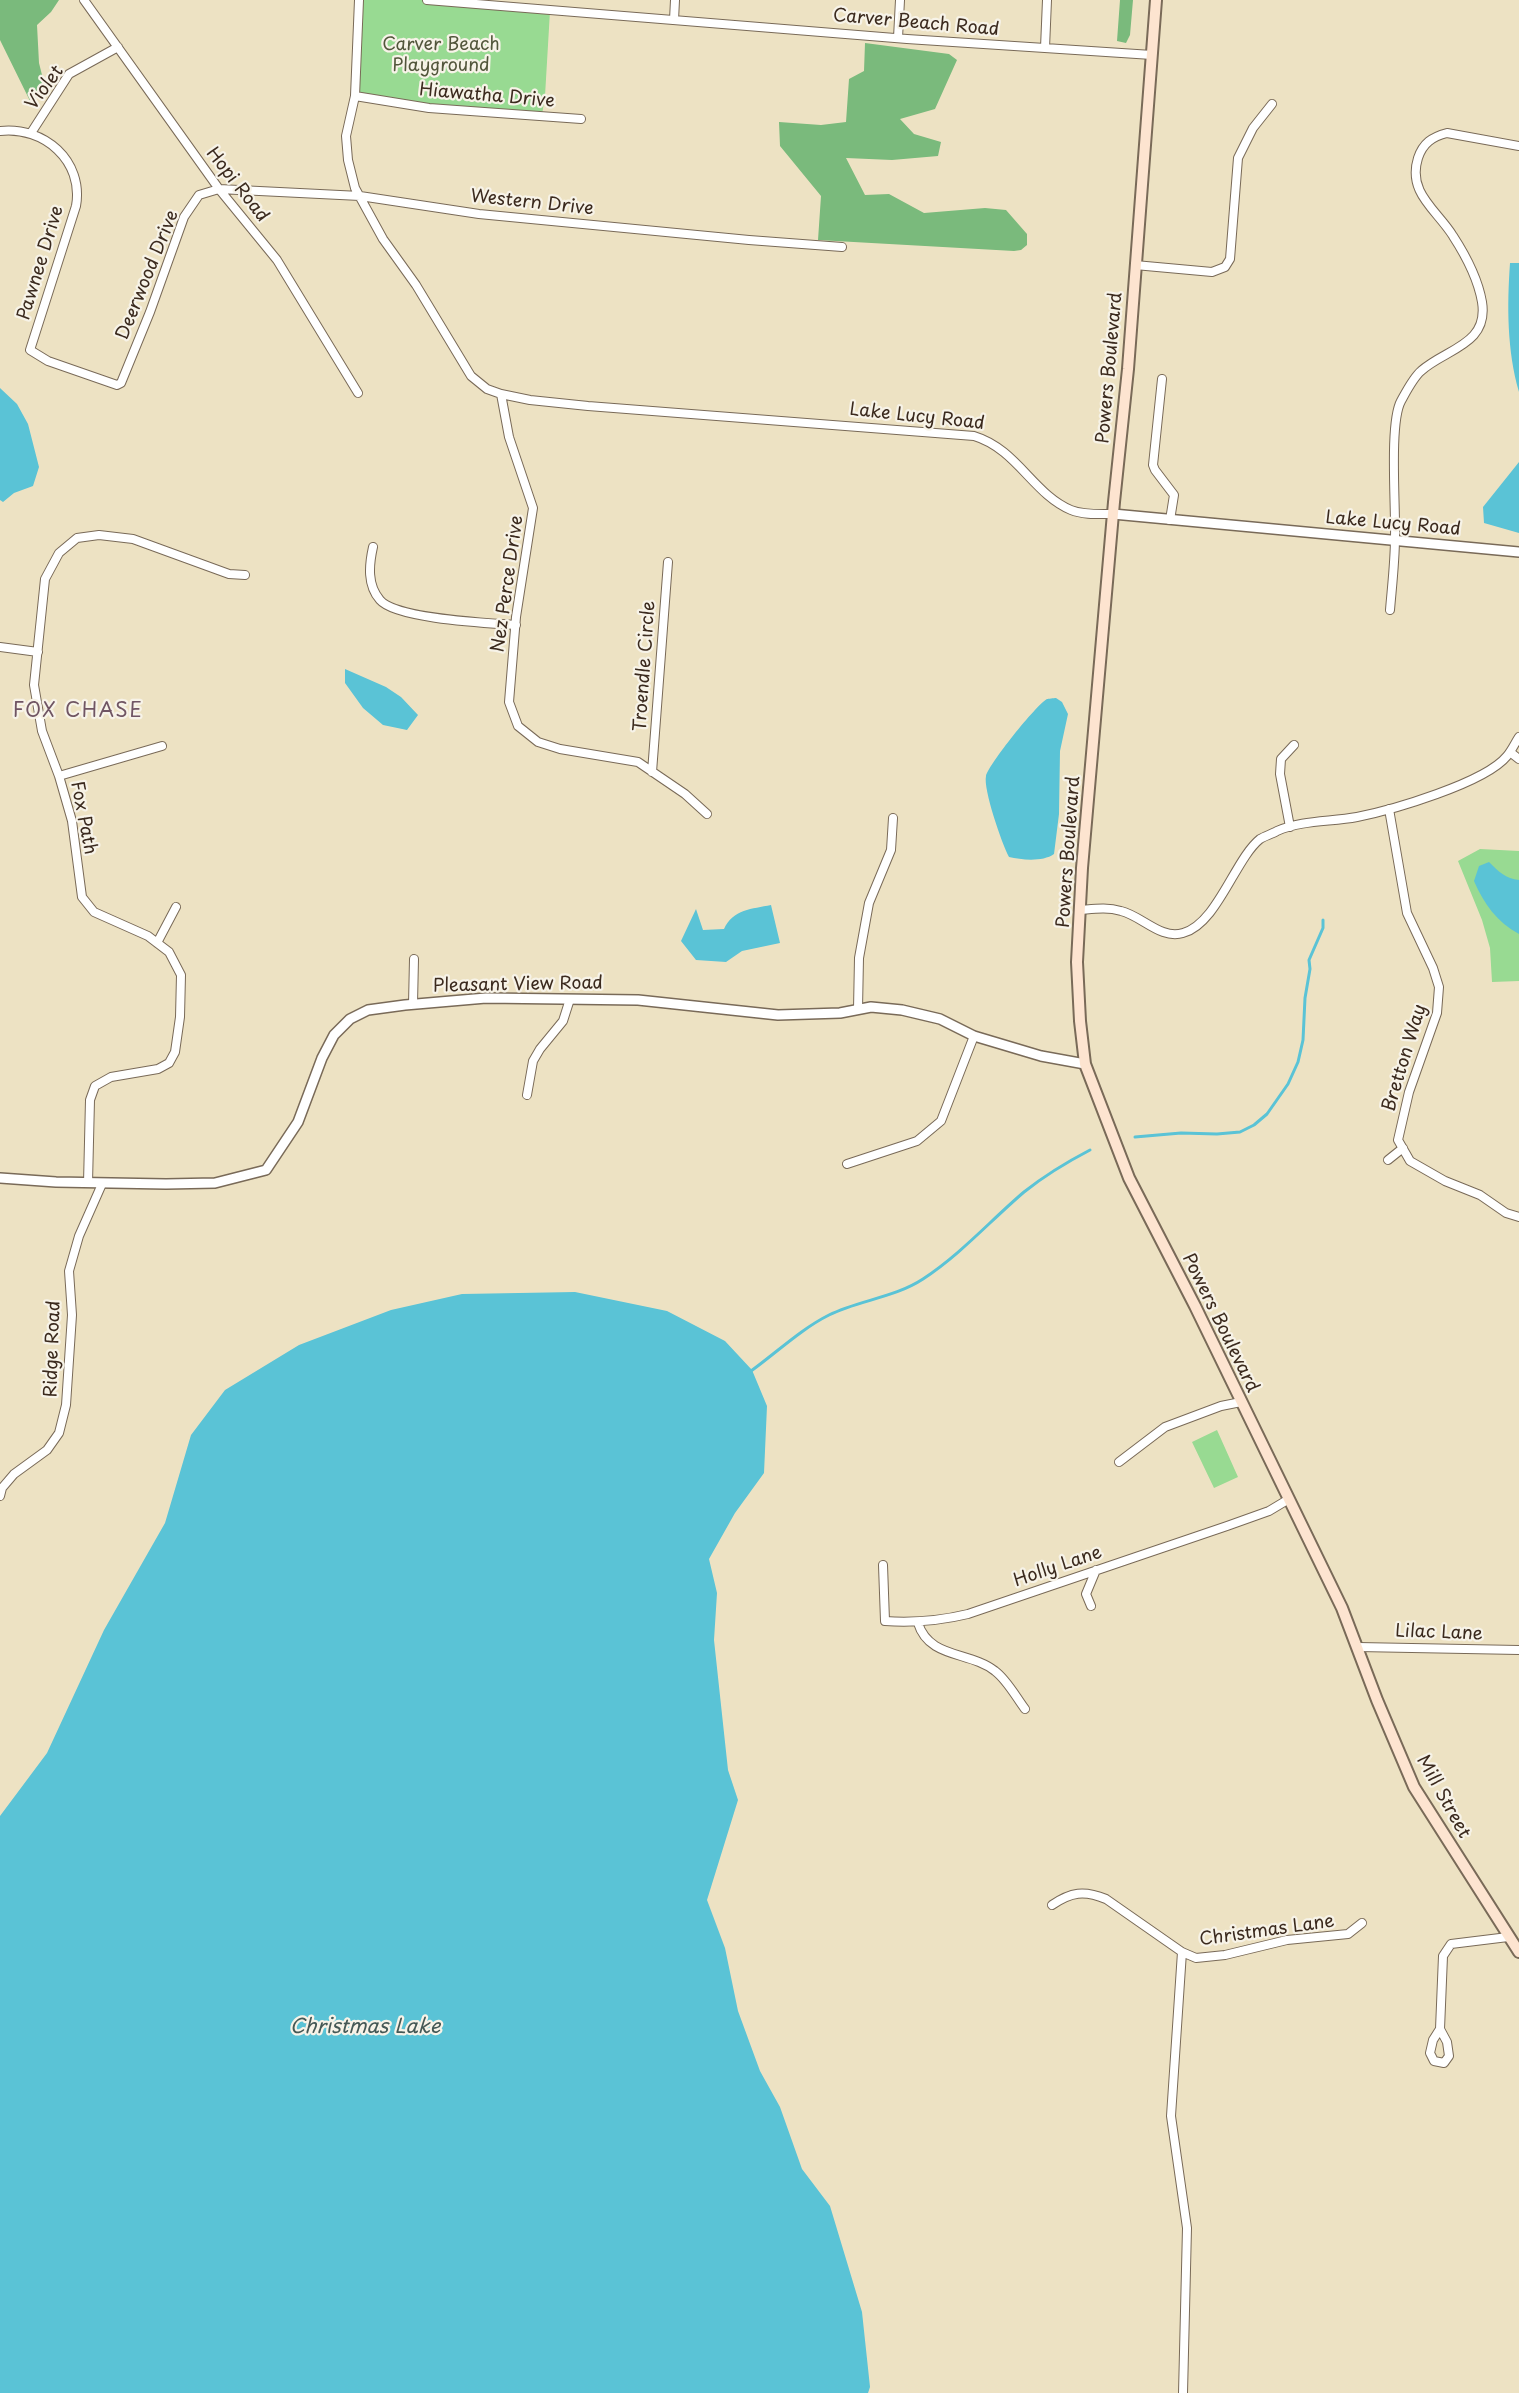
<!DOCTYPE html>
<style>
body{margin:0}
canvas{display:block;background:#ede2c3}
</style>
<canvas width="1519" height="2393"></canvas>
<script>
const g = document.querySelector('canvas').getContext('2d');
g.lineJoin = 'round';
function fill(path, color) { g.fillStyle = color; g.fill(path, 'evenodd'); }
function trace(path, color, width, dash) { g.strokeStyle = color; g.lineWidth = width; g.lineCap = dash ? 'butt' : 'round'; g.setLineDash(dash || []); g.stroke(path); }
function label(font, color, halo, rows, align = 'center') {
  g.font = font + ' "Playpen Sans",sans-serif'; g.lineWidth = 4.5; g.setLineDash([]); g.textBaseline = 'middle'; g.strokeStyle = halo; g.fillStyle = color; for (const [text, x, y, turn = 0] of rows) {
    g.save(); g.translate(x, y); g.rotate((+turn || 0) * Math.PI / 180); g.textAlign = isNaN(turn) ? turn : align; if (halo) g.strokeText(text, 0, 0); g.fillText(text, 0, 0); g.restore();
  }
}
const green = new Path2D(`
 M 359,0 L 423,0 L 550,11 L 545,96 L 542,115 L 429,108 L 355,96 Z
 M 1480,849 L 1519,851 L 1519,981 L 1492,982 L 1490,948 L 1482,920 L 1458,861 Z
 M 1217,1430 L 1238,1477 L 1214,1488 L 1192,1442 Z`);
const forest = new Path2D(`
 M 0,0 L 59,0 L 51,12 L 37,25 L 39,63 L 45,87 L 31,103 L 0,40 Z
 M 1120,0 L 1133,0 L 1130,35 L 1126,43 L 1117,41 Z
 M 865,43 L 949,54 L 957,60 L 935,109 L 900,119 L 914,134 L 941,142 L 938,156 L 892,160 L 846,158 L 865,195 L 889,194 L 924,213 L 985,208 L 1006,210 L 1027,234 L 1027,245 L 1021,250 L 1014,251 L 818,240 L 821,196 L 780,146 L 779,122 L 821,125 L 846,122 L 849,79 L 864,71 Z`);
const water = new Path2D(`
 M 1510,263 L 1519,263 L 1519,392 C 1507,350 1507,306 1510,263 Z
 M 0,388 L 17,404 L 28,424 L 39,467 L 33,486 L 14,493 L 3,502 L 0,500 Z
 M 1519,462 L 1519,533 L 1484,523 L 1483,507 Z
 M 345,669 L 386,687 L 401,697 L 418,715 L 407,730 L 383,725 L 363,708 L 345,683 Z
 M 1056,698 L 1062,702 L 1068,714 L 1060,751 L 1059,814 L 1054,854 C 1043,862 1022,860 1009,857 C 1002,844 983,789 986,776 C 989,764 1036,705 1047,699 C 1048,699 1054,698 1056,698 Z
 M 1489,862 C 1498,871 1506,879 1519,880 L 1519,934 C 1497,922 1484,904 1474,881 L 1479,866 Z
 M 771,905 L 780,943 L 742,951 L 726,962 L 696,960 L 681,941 L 696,909 L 703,930 L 724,929 C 733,909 752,909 771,905 Z
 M 575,1292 L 667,1311 L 725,1341 L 752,1370 L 767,1406 L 764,1473 L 735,1513 L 709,1559 L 717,1593 L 714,1640 L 728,1770 L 738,1800 L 707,1900 L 725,1948 L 738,2011 L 760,2071 L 780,2107 L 802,2169 L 830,2206 L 862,2312 L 870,2387 L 868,2393 L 0,2393 L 0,1816 L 47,1753 L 104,1630 L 165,1523 L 191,1435 L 225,1390 L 299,1345 L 391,1310 L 462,1294 Z`);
const stream = new Path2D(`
 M 1135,1137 L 1181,1133 L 1217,1134 L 1240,1132 L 1254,1125 L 1267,1114 L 1288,1084 L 1298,1062 L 1303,1040 L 1305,998 L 1310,969 L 1309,960 L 1323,928 L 1323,920
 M 751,1371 C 776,1353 801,1329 829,1315 C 859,1300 894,1298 923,1279 C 961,1254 990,1221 1024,1192 C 1044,1176 1067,1162 1090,1150`);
const minor = new Path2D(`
 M 84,0 L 219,189 L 277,260 L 358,393
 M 359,0 L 355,96 L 346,136 L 348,160 L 355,188 L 383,239 L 416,285 L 471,376 L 487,389 L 501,394 L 509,437 L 533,508 L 516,617 L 509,702 L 518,726 L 538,742 L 560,749 L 638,762 L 685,794 L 707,814
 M 427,0 L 907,39 L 1152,55
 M 674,20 L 675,0
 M 898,38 L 900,0
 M 1045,48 L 1047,0
 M 355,96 L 429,108 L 581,119
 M 0,131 C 44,126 84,161 76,206 L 30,350 L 48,361 L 117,385 L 121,383 L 150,312 L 184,217 L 199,195 L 219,189 L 360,196 L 479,214 L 749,240 L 842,247
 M 31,133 L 69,74 L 118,47
 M 1135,265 L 1212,272 L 1225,267 L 1230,259 L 1238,158 L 1253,128 L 1272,104
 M 1162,379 L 1153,465 L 1155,470 L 1174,495 L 1170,520
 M 501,394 L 530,400 L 588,406 L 974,436 C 1017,449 1033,494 1071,510 C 1083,515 1099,514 1113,514
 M 373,547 C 369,565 367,585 380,600 C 396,619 489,623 516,625
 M 1390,610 C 1392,586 1395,561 1395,537 C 1396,508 1389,423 1401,401 C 1406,392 1413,378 1421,371 C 1445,349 1489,345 1482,302 C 1478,279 1466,256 1453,236 C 1437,210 1407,193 1418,158 C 1423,143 1432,137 1447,133 L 1519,146
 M 0,647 L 38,652
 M 1510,752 L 1519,759
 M 652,772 L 668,562
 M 59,776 L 162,746
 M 1389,809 L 1407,913 L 1433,968 L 1439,987 L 1437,1013 L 1409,1092 L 1398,1140 L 1410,1161 L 1445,1181 L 1480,1195 L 1506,1213 L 1519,1217
 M 1290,827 L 1280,774 L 1281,759 L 1294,745
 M 1080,910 C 1094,909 1107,907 1121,911 C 1142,916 1161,940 1183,933 C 1217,924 1235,859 1260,839 C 1265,836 1272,834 1277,831 C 1302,820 1330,822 1357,817 C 1392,810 1485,783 1507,756 C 1512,750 1515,743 1519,737
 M 157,943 L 176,907
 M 413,1004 L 414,959
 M 858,1009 L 859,958 L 869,903 L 891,850 L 893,818
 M 527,1095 L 533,1061 L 540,1049 L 563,1021 L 570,999
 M 1388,1160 L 1403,1148
 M 847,1164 L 917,1141 L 941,1121 L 974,1036
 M 88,1183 L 90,1100 L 95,1086 L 111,1077 L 158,1069 L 169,1063 L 175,1052 L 180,1017 L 181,975 L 169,952 L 148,936 L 94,912 L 82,897 L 72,821 L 59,776 L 42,731 L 34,685 L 45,579 L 59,553 L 77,538 L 99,535 L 133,539 L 229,574 L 245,575
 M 1119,1462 L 1165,1427 L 1221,1406 L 1241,1402
 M 0,1496 L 2,1488 L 14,1474 L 47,1450 L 59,1433 L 66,1405 L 72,1315 L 69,1271 L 79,1236 L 102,1184
 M 883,1565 L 885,1621 C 914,1623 939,1621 968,1614 L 1227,1526 L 1269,1511 L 1289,1499
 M 1091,1606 L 1086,1594 L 1096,1570
 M 918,1623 C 929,1659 970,1651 995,1671 C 1007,1680 1016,1697 1025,1709
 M 1358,1647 L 1519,1650
 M 1052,1905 C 1071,1892 1084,1890 1106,1899 L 1182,1952 L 1196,1958 L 1225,1955 L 1287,1940 L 1348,1934 L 1362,1923
 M 1182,1952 L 1171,2116 L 1187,2228 L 1183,2393
 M 1440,2029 L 1433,2040 L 1430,2053 L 1434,2061 L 1444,2063 L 1449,2056 L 1447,2042 L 1440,2029 L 1443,1956 L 1451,1944 L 1508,1937`);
const tertiary = new Path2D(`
 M 1113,514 L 1519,552
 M 0,1178 L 56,1182 L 166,1184 L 215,1183 L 266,1170 L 298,1122 L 322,1058 L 334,1035 L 350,1019 L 368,1010 L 405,1005 L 486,998 L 638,1000 L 778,1015 L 840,1013 L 871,1007 L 902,1010 L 940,1019 L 974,1036 L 1041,1056 L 1085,1064`);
const secondary = new Path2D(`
 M 1156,0 L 1128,369 L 1114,502 L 1082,868 L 1077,962 L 1080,1021 L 1085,1064 L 1129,1178 L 1195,1306 L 1342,1608 L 1377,1700 L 1414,1787 L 1519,1952`);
const streetNames = [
 ["Carver Beach Road",916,23,5],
 ["Violet",45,88,-53],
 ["Hiawatha Drive",487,96,5],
 ["Hopi Road",237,185,52],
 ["Western Drive",532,203,6],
 ["Pawnee Drive",41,263,-73],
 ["Deerwood Drive",148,275,-68],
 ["Powers Boulevard",1110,368,-85],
 ["Lake Lucy Road",917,417,6],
 ["Lake Lucy Road",1393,524,5],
 ["Nez Perce Drive",508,584,-82],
 ["Troendle Circle",645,666,-86],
 ["Fox Path",83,818,79],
 ["Powers Boulevard",1069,852,-86],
 ["Pleasant View Road",518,985,-1],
 ["Bretton Way",1405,1058,-73],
 ["Powers Boulevard",1220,1323,64],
 ["Ridge Road",53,1349,-88],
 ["Holly Lane",1058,1567,-19],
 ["Lilac Lane",1439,1633,2],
 ["Mill Street",1443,1797,61],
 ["Christmas Lane",1267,1931,-8]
];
const parkNames = [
 ["Carver Beach",441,45],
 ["Playground",441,66]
];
const neighbourhoodNames = [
 ["FOX CHASE",78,711]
];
const waterNames = [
 ["Christmas Lake",365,2027]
];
fill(green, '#98da92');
fill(forest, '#7aba7c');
fill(water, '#5ac3d6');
trace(stream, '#5ac3d6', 3);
trace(minor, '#796a58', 10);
trace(tertiary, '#796a58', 12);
trace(secondary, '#796a58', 14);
trace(minor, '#fff', 8);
trace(tertiary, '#fff', 9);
trace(secondary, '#fde4d0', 10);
label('18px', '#3b2a1e', '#f7f3e8', streetNames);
label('18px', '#52563b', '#f7f3e8', parkNames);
g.letterSpacing = '1.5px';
label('20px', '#705563', '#f7f3e8', neighbourhoodNames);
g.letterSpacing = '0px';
label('italic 20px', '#445855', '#f7f3e8', waterNames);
</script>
